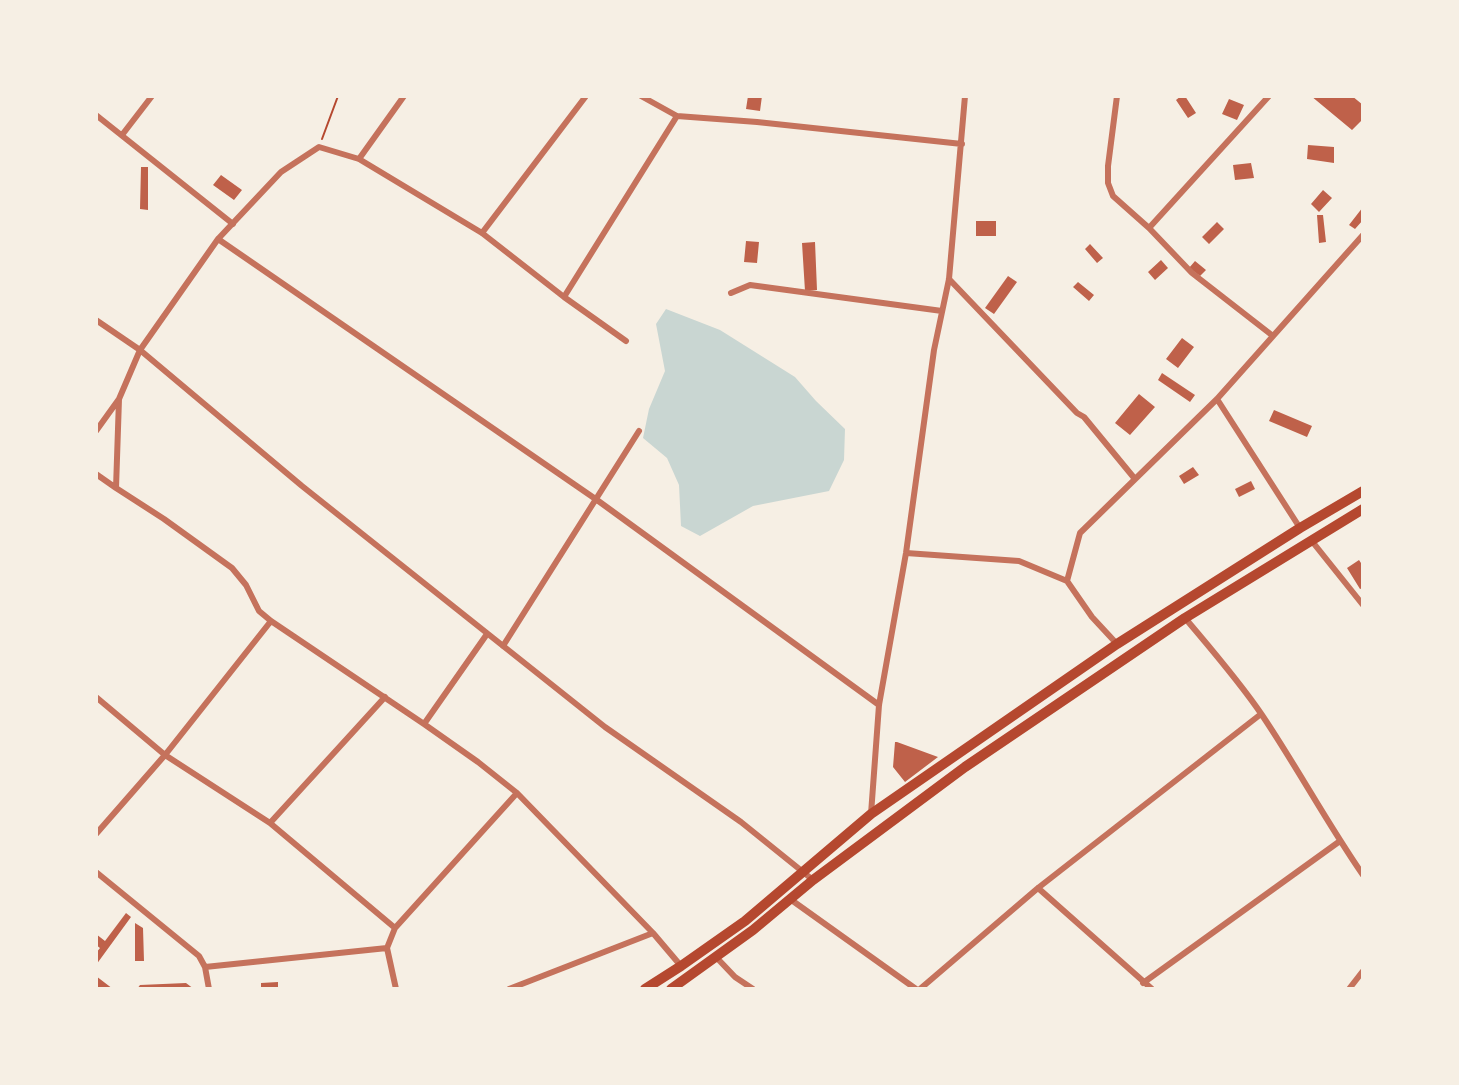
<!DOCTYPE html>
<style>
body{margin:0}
#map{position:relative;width:1459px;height:1085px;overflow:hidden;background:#f6efe4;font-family:Inter,sans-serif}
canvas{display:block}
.frame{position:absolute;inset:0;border:98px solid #f6efe4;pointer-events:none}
</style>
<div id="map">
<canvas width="1459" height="1085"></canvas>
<div class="frame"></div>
</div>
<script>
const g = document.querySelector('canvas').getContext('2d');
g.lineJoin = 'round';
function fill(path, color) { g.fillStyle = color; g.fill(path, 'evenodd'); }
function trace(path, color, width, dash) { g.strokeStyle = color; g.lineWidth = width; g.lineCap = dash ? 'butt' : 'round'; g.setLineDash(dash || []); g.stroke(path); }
const water = new Path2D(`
 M 666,309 L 720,330 L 795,377 L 816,401 L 845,429 L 844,460 L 829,491 L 753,506 L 700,536 L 681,526 L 679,485 L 667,458 L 643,438 L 649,409 L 665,371 L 656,324 Z`);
const building = new Path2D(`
 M 748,96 L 762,96 L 760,111 L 746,109 Z
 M 1181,96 L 1185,96 L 1196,113 L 1188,118 L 1176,100 Z
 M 1311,96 L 1352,96 L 1363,105 L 1363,119 L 1352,130 Z
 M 1229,99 L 1244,105 L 1237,120 L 1222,114 Z
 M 1308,145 L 1334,147 L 1334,163 L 1307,159 Z
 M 1251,163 L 1254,178 L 1235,180 L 1233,165 Z
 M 141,167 L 148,167 L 148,210 L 140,209 Z
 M 221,175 L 242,190 L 234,200 L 213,185 Z
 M 1323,190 L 1332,198 L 1319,212 L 1311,204 Z
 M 1363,207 L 1363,220 L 1355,229 L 1349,225 Z
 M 1317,215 L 1323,215 L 1326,242 L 1319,243 Z
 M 976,221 L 996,221 L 996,236 L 976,236 Z
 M 1217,222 L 1224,229 L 1209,244 L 1202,237 Z
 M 746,241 L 759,242 L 757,263 L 744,262 Z
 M 815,242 L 817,290 L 805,291 L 802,243 Z
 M 1090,244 L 1103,258 L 1097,263 L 1085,249 Z
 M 1161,260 L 1168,268 L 1155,280 L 1148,272 Z
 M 1195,261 L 1206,270 L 1200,276 L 1189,268 Z
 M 1008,276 L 1017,282 L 994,314 L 985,308 Z
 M 1078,282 L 1094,295 L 1089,301 L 1073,287 Z
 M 1182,338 L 1194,347 L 1178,368 L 1166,359 Z
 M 1162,373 L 1195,395 L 1190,402 L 1158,380 Z
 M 1139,394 L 1155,407 L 1130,435 L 1115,423 Z
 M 1274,410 L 1312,426 L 1307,437 L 1269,421 Z
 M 1193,467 L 1199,475 L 1184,484 L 1179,476 Z
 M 1251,481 L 1255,489 L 1239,497 L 1235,489 Z
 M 1359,560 L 1363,566 L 1363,588 L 1360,589 L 1347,568 Z
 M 895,742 L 897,742 L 938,757 L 905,782 L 893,767 Z
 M 126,913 L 131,917 L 96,965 L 96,953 L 100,948 L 96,945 L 96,934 L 105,941 Z
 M 135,923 L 143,928 L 144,961 L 135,961 Z
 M 96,976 L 113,989 L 96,989 Z
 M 278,982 L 278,989 L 261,989 L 261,983 Z
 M 186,983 L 194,989 L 137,989 L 140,985 Z`);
const path = new Path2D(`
 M 322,139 L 338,96`);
const minor = new Path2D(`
 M 641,96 L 677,116 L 757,122 L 962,144
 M 1117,96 L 1108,166 L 1108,183 L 1113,196 L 1149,228 L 1192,273 L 1273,336
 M 96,115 L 233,224
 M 122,135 L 152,96
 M 359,159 L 404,96
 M 1149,228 L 1269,96
 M 482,233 L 586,96
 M 218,239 L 597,500 L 879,705
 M 949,279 L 1077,413 L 1084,417 L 1135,479
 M 731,293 L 750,285 L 942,311
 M 564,297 L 677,116
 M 96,320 L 140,350 L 302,486 L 605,727 L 741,822 L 813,880
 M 119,399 L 116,488 L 164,519 L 232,568 L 246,585 L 259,611 L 271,621 L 424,724 L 478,762 L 517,793 L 653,933 L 681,966
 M 1217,399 L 1300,528
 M 96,431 L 119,399 L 140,350 L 218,239 L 281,172 L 319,147 L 359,159 L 482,233 L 564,297 L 626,341
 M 96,474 L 116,488
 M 1311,540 L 1363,605
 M 906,553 L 1019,561 L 1067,581 L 1092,617 L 1117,644
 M 1067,581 L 1080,533 L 1217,399 L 1363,235
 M 1185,618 C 1211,649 1239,681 1262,715 C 1297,767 1327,823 1363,875
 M 503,646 L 639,431
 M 96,697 L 165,755 L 270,823 L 395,928 L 387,948 L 396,989
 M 424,724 L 487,634
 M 871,814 L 879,705 L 906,553 L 934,350 L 949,279 L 965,96
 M 270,823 L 385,697
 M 96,834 L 165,755 L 271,621
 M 96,872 L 199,956 L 205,967 L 209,989
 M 1038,888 L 1152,989
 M 790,899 L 916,989
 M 395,928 L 517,793
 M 716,957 L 735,977 L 753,989
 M 205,967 L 387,948
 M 1143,983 L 1340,841
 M 509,989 L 653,933
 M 920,989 L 1038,888 L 1261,714
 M 1349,989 L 1363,971`);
const secondary = new Path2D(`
 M 645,989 L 681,966 L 745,921 L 871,814 L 1117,644 L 1300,528 L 1363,491
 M 671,989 L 753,930 L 813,880 L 965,767 L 1185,618 L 1363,509`);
fill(water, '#c9d6d2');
fill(building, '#bf614a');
trace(path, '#b5482f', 2);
trace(minor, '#c5725c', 6);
trace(secondary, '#b5482f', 10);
</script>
